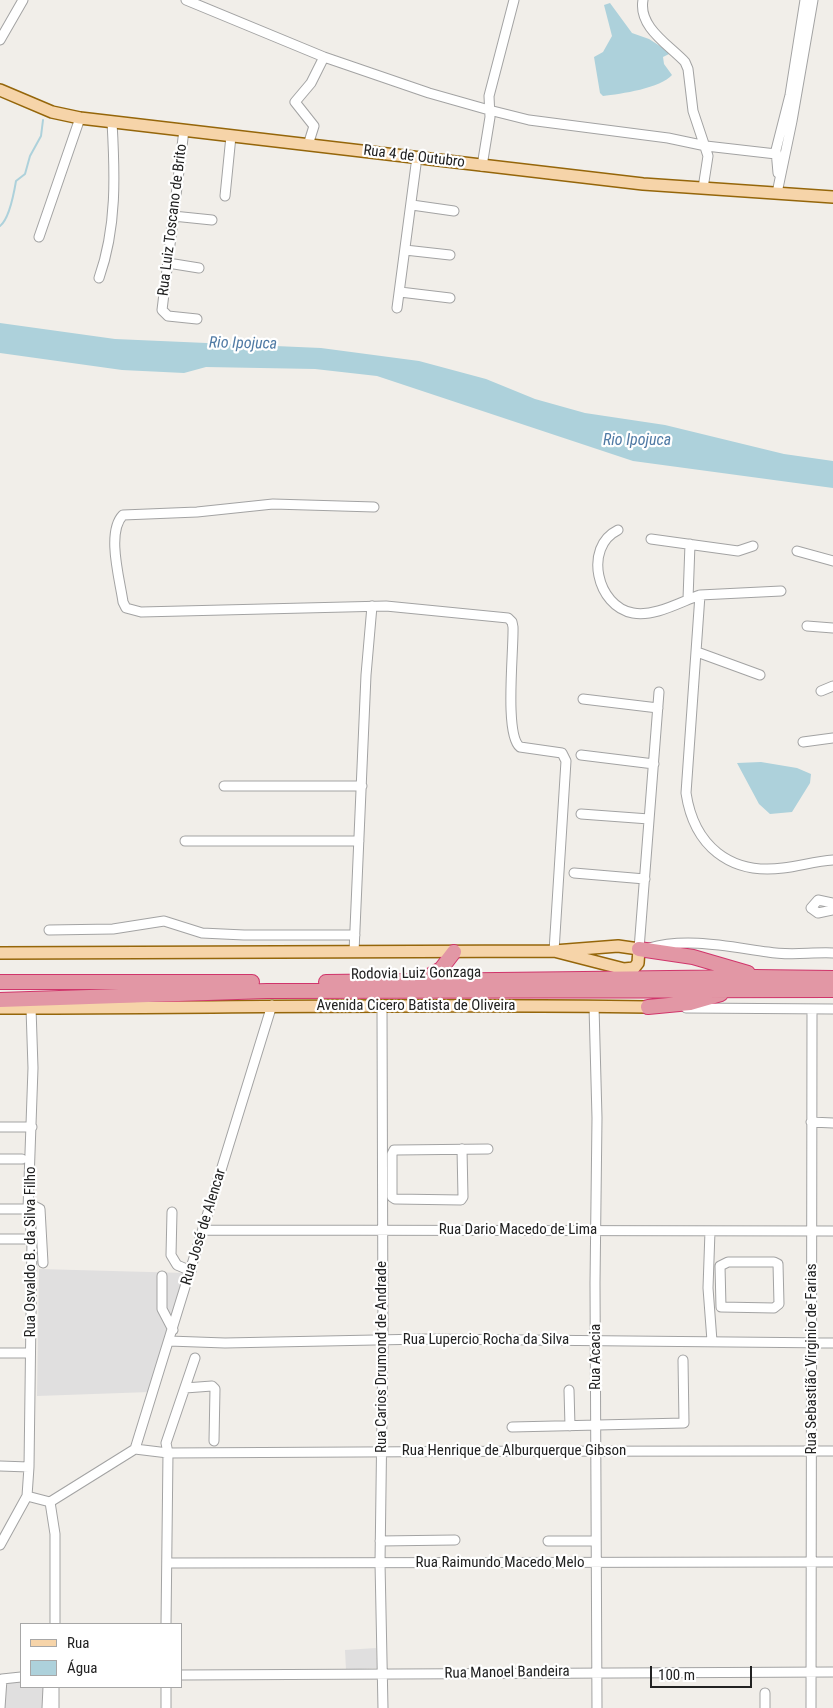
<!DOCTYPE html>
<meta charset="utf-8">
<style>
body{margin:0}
#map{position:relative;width:833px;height:1708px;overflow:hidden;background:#f1eee9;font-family:"Roboto Condensed",sans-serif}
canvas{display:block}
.legend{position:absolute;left:20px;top:1623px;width:162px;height:65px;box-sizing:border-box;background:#fff;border:1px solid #a7a7a7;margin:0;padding:6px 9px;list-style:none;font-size:15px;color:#222}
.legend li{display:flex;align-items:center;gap:10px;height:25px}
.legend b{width:25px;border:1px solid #a7a7a7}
.scale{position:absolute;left:650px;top:1666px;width:102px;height:22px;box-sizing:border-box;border:2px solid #222;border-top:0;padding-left:6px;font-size:15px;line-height:18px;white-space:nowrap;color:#222;-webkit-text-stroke:4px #fff;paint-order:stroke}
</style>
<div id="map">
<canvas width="833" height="1708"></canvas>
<ul class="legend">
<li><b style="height:6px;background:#f6d4a9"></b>Rua</li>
<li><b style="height:14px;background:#add1db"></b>Água</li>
</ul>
<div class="scale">100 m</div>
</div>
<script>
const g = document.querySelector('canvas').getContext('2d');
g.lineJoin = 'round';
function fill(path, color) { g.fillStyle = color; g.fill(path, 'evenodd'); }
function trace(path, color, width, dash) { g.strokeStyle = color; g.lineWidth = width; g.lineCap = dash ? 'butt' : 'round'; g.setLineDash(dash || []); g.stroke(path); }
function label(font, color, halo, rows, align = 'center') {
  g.font = font + ' "Roboto Condensed",sans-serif'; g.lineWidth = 4.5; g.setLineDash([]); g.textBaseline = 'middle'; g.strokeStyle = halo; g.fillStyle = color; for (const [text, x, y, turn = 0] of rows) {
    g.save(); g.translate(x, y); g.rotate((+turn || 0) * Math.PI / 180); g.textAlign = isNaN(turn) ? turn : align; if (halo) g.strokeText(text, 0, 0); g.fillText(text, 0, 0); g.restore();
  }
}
const residential = new Path2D(`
 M 39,1269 L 186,1273 L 150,1392 L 37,1396 Z
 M 376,1648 L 377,1668 L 346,1670 L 345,1650 Z
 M 0,1674 L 21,1674 L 21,1687 L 50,1687 L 50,1708 L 0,1708 Z`);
const water = new Path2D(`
 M 610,3 L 632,33 L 649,39 L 671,53 L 663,57 L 664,64 L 672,75 C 661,88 621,94 603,96 L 600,93 L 594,57 L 603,52 L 612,36 L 604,5 Z
 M 0,323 L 115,339 L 321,348 L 419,361 L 486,379 L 535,399 L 585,413 L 665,425 L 784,454 L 833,461 L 833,488 L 633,461 L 377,376 L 315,369 L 206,367 L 184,373 L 122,370 L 0,353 Z
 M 761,762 L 797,768 L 811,774 L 810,783 L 792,812 L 770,814 L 759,804 L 737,763 Z`);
const stream = new Path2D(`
 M 0,226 C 9,219 14,193 16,181 L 25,174 L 30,156 L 41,136 L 43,120`);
const minor = new Path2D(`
 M 186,0 L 324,57 L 429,93 L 489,110 L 529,120 L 668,138 L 706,146 L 776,154
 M 643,0 C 638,27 669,45 685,62 L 688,69 L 693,111 L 708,156 L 703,188
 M 0,40 L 23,0
 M 184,130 L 162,310 L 168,316 L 197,319
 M 308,145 L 314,126 L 295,102 L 311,83 L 324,57
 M 482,166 L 490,117 L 489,96 L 514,0
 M 778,173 L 776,150 L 790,95 L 805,0
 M 777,193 L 792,121 L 813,0
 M 225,196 L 231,136
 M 412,205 L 454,211
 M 173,216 L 212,220
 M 39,237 L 80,118
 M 405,250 L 450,255
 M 168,263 L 199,268
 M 99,278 C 117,227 115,174 112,122
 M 400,292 L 450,298
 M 397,308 L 417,157
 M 374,507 L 273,504 L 197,512 L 123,515 C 106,532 120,580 123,602 L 126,608 L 141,612 L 386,606 L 508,618 L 512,622 L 513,627 C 514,648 504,735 520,747 L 562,753 L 566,761 L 554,951
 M 618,530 C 583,547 597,607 633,613 C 655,617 680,602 700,595
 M 651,539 L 738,551 L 753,546
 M 797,551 L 833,561
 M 781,591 L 700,595 L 686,793 C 694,846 730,875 783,868 C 800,866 816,861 833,860
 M 688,599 L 690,544
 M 807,626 L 833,628
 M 697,652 L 760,675
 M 821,691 L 833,686
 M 583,699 L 658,708
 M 803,742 L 833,738
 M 581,755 L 654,764
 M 224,786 L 362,786
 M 581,814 L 649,819
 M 185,841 L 359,841
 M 574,873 L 645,879
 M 833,903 L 818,900 L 811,908 L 818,913 L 833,910
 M 49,930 L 113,929 L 164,921 L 202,933 L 244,935 L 355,935
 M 649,948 C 687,937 730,947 768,952 C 789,956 811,952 833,953
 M 639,949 L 659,692
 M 354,952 L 366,675 L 372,606
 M 382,1006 L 383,1341 L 380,1563 L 383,1708
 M 594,1006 L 597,1118 L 595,1283 L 597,1708
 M 686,1008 L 833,1009
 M 811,1122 L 833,1123
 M 0,1127 L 32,1127
 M 462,1149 L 463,1197 L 461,1200 L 395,1199 L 392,1197 L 392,1154 L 394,1150 L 396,1150 L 488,1149
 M 0,1159 L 22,1159
 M 0,1209 L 28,1209 L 34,1206 L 40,1209 L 43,1263
 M 172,1212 L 171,1255 L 177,1265 L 191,1271
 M 203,1230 L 833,1231
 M 710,1231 L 708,1288 L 712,1341
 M 0,1239 L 32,1239
 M 728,1262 L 774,1262 L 778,1264 L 779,1304 L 774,1308 L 721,1307 L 720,1266 Z
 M 162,1276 L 162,1309 L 173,1330
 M 169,1341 L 225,1343 L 425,1339 L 833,1343
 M 0,1353 L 30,1353
 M 185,1388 L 212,1386 L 215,1389 L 214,1441
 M 569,1390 L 570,1426
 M 512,1427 L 684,1423 L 683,1360
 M 135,1449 L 168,1453 C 390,1451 611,1451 833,1451
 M 135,1449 L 272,1005
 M 0,1466 L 29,1467
 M 27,1496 L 50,1502 L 135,1449
 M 50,1502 L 55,1534 L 55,1624
 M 380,1541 L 455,1540
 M 548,1541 L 596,1541
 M 0,1545 L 27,1496 L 29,1467 L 32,1239 L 28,1209 L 33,1068 L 31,1008
 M 167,1563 L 833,1562
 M 166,1624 L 168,1453 L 166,1443 L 195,1358
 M 181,1675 L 833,1672
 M 166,1687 L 166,1708
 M 765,1693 L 765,1708
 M 0,1708 L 2,1679 L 21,1677
 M 47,1708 L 48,1687
 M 54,1708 L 54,1687
 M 811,1708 L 812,1009`);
const major = new Path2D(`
 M 0,90 L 52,112 L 80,118 L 643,184 L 833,197
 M 0,953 L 554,951 L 618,946 L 639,949 L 638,963 L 634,968 L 624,969 L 554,951
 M 0,1008 C 216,1008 432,1003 648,1007`);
const highway = new Path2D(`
 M 639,949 L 693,957 L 748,973
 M 422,980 L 441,969 L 454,952
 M 0,982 L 252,982
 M 326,982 L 755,977 L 833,978
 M 0,1000 L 267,991 L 833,990
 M 648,1007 L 690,1003 L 721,994`);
const streetNames = [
 ["Rua 4 de Outubro",414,157,7],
 ["Rua Luiz Toscano de Brito",173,220,-83],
 ["Rodovia Luiz Gonzaga",416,974,-1],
 ["Avenida Cicero Batista de Oliveira",416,1006],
 ["Rua José de Alencar",204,1227,-73],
 ["Rua Dario Macedo de Lima",518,1230],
 ["Rua Osvaldo B. da Silva Filho",31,1252,-90],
 ["Rua Lupercio Rocha da Silva",486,1340],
 ["Rua Carios Drumond de Andrade",382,1357,-90],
 ["Rua Acacia",596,1357,-90],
 ["Rua Sebastião Virginio de Farias",812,1359,-90],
 ["Rua Henrique de Alburquerque Gibson",514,1451],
 ["Rua Raimundo Macedo Melo",500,1563],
 ["Rua Manoel Bandeira",507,1673,-1]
];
const waterNames = [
 ["Rio Ipojuca",243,344,1],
 ["Rio Ipojuca",637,441]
];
fill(residential, '#e0dfdf');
fill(water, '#add1db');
trace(stream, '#add1db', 2);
trace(minor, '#a3a3a3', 11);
trace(major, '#95660a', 14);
trace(highway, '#d0356b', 16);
trace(minor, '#fff', 9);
trace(major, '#f6d4a9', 11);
trace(highway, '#e297a5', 14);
label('15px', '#222', '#fff', streetNames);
label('italic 16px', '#507aa4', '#fff', waterNames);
</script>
